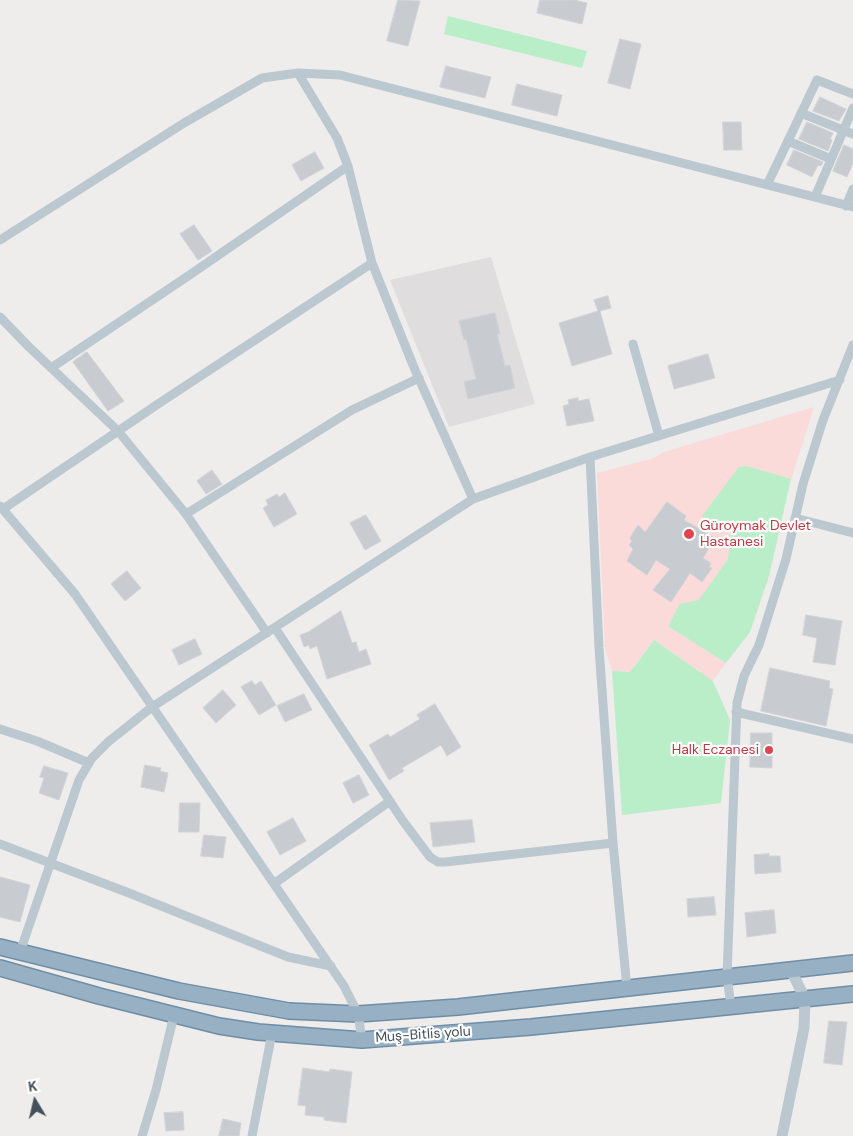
<!DOCTYPE html>
<meta charset="utf-8">
<style>
body{margin:0}
#map{position:relative;width:853px;height:1136px;overflow:hidden;background:#efecec;font-family:"DM Sans",sans-serif}
canvas{display:block}
.north{position:absolute;left:10px;top:1076px;width:50px;height:50px;-webkit-text-stroke:4px #fff;paint-order:stroke;rotate:351deg;font-size:14px;font-weight:700;line-height:20px;text-align:center;color:#445159}
.north::after{content:'';display:block;margin:auto;width:18px;height:22px;background:#445159;clip-path:polygon(50% 0,100% 100%,50% 72%,0 100%)}
</style>
<div id="map">
<canvas width="853" height="1136"></canvas>
<div class="north">K</div>
</div>
<script>
const g = document.querySelector('canvas').getContext('2d');
g.lineJoin = 'round';
function fill(path, color) { g.fillStyle = color; g.fill(path, 'evenodd'); }
function trace(path, color, width, dash) { g.strokeStyle = color; g.lineWidth = width; g.lineCap = dash ? 'butt' : 'round'; g.setLineDash(dash || []); g.stroke(path); }
function label(font, color, halo, rows, align = 'center') {
  g.font = font + ' "DM Sans",sans-serif'; g.lineWidth = 4.5; g.setLineDash([]); g.textBaseline = 'middle'; g.strokeStyle = halo; g.fillStyle = color; for (const [text, x, y, turn = 0] of rows) {
    g.save(); g.translate(x, y); g.rotate((+turn || 0) * Math.PI / 180); g.textAlign = isNaN(turn) ? turn : align; if (halo) g.strokeText(text, 0, 0); g.fillText(text, 0, 0); g.restore();
  }
}
const education = new Path2D(`
 M 491,257 L 535,404 L 449,427 L 390,280 Z`);
const medical = new Path2D(`
 M 814,407 L 787,493 L 769,576 L 750,632 L 739,644 L 713,681 L 654,640 L 630,672 L 612,671 L 605,649 L 597,473 L 654,458 L 664,452 Z`);
const green = new Path2D(`
 M 448,16 L 587,51 L 582,68 L 444,34 Z
 M 747,466 L 791,479 L 769,576 L 750,632 L 726,663 L 668,626 L 680,604 L 699,600 L 728,559 L 731,534 L 734,530 L 722,525 L 720,528 L 702,516 L 739,467 Z
 M 654,640 L 713,681 L 730,720 L 721,803 L 622,815 L 612,671 L 630,672 Z`);
const building = new Path2D(`
 M 398,0 L 420,1 L 408,46 L 387,41 Z
 M 540,0 L 574,0 L 587,3 L 582,24 L 537,13 Z
 M 620,39 L 641,44 L 630,89 L 608,83 Z
 M 446,66 L 491,77 L 485,98 L 440,87 Z
 M 517,84 L 562,95 L 557,116 L 512,105 Z
 M 820,97 L 846,109 L 839,121 L 813,111 Z
 M 723,122 L 741,122 L 742,150 L 724,150 Z
 M 807,122 L 833,133 L 830,139 L 832,140 L 828,151 L 799,139 Z
 M 844,145 L 853,149 L 853,163 L 847,177 L 833,171 Z
 M 794,150 L 823,162 L 821,166 L 818,165 L 812,177 L 787,165 Z
 M 315,152 L 324,168 L 301,181 L 292,165 Z
 M 194,225 L 212,251 L 198,260 L 180,234 Z
 M 608,296 L 611,308 L 600,311 L 612,354 L 572,366 L 559,323 L 598,311 L 594,300 Z
 M 495,313 L 500,334 L 497,334 L 505,366 L 510,365 L 515,388 L 468,399 L 464,382 L 476,379 L 466,339 L 464,340 L 459,321 Z
 M 87,352 L 124,401 L 108,411 L 73,362 Z
 M 708,354 L 715,378 L 674,389 L 668,366 Z
 M 578,398 L 578,401 L 589,399 L 594,421 L 567,426 L 563,406 L 569,404 L 568,400 Z
 M 212,470 L 222,484 L 206,494 L 197,481 Z
 M 285,493 L 297,514 L 274,527 L 263,508 L 268,505 L 266,500 L 277,494 L 279,497 Z
 M 667,502 L 686,516 L 684,520 L 715,538 L 703,558 L 711,563 L 709,567 L 712,568 L 702,582 L 690,573 L 671,602 L 653,590 L 670,569 L 656,560 L 647,575 L 627,561 L 633,549 L 629,545 L 632,541 L 630,538 L 638,525 L 645,532 Z
 M 366,515 L 381,541 L 365,550 L 350,523 Z
 M 127,571 L 141,588 L 125,601 L 111,584 Z
 M 341,611 L 352,643 L 356,642 L 359,652 L 366,649 L 371,664 L 327,679 L 317,646 L 310,649 L 309,645 L 304,647 L 300,635 L 308,632 Z
 M 806,615 L 842,621 L 835,665 L 813,662 L 817,638 L 803,635 Z
 M 195,639 L 202,654 L 179,665 L 172,650 Z
 M 770,668 L 830,681 L 829,688 L 833,689 L 826,726 L 761,711 Z
 M 252,681 L 255,685 L 261,681 L 276,705 L 259,715 L 241,687 Z
 M 223,690 L 236,705 L 216,723 L 203,708 Z
 M 304,694 L 312,710 L 285,722 L 277,706 Z
 M 435,704 L 461,747 L 447,756 L 441,745 L 402,768 L 404,771 L 389,780 L 369,745 L 388,734 L 390,737 L 420,719 L 417,715 Z
 M 751,733 L 772,733 L 772,768 L 750,767 Z
 M 145,765 L 161,768 L 160,771 L 168,773 L 164,792 L 141,787 Z
 M 44,766 L 68,773 L 59,800 L 39,793 L 44,778 L 40,777 Z
 M 359,775 L 369,795 L 353,803 L 343,783 Z
 M 180,803 L 200,803 L 199,832 L 179,832 Z
 M 293,818 L 306,841 L 280,855 L 267,832 Z
 M 472,820 L 475,842 L 433,847 L 430,823 Z
 M 204,835 L 226,837 L 223,858 L 201,856 Z
 M 769,854 L 769,856 L 780,856 L 781,872 L 755,874 L 754,855 Z
 M 0,877 L 30,885 L 20,922 L 0,917 Z
 M 714,897 L 716,915 L 688,917 L 687,899 Z
 M 774,910 L 776,933 L 747,937 L 745,913 Z
 M 829,1021 L 847,1022 L 842,1065 L 824,1063 Z
 M 303,1068 L 329,1072 L 330,1069 L 352,1072 L 346,1123 L 324,1120 L 324,1117 L 305,1115 L 306,1106 L 298,1105 Z
 M 183,1112 L 184,1130 L 166,1131 L 164,1113 Z
 M 223,1119 L 241,1123 L 239,1136 L 219,1136 Z`);
const minor = new Path2D(`
 M 801,113 L 853,134
 M 788,141 L 831,159
 M 767,185 L 817,80 L 853,94
 M 815,197 L 853,108
 M 846,206 L 853,189
 M 0,240 L 184,123 L 262,78 L 298,73 L 340,75 L 853,207
 M 0,317 L 28,346 L 118,431 L 186,514 L 267,633
 M 633,344 L 659,436
 M 51,368 L 191,274 L 348,166
 M 590,457 L 599,648 L 613,843 L 627,988
 M 473,499 L 590,457 L 840,380
 M 0,506 L 75,594 L 344,986 L 358,1014 L 362,1040
 M 3,509 L 158,404 L 372,263
 M 186,514 L 352,410 L 419,378
 M 795,518 L 853,533
 M 275,628 L 403,821 L 430,857 L 438,862 L 445,862 L 613,843
 M 736,712 L 853,739
 M 0,729 L 37,741 L 89,763
 M 0,844 L 129,893 L 288,957 L 331,966
 M 275,883 L 390,801
 M 20,952 L 79,780 L 92,758 L 108,742 L 152,707 L 473,499 L 415,370 L 372,263 L 348,166 L 337,138 L 298,73
 M 731,1006 L 727,977 L 737,703 L 744,676 L 759,645 L 786,559 L 803,484 L 823,420 L 853,345
 M 142,1136 L 156,1090 L 174,1015
 M 252,1136 L 272,1033`);
const tertiary = new Path2D(`
 M 782,1136 L 804,1028 L 805,999 L 791,970`);
const trunk = new Path2D(`
 M 0,947 L 179,991 L 289,1011 L 358,1014 L 458,1007 L 853,963
 M 0,968 L 99,996 L 219,1026 L 258,1032 L 362,1040 L 531,1027 L 853,994`);
const markers = [
 [689,534,6,"#e0444e"],
 [769,750,5,"#e0444e"]
];
const healthNames = [
 ["Güroymak Devlet",700,526],
 ["Hastanesi",700,542],
 ["Halk Eczanesi",759,750,"right"]
];
const streetNames = [
 ["Muş-Bitlis yolu",423,1035,-4]
];
fill(education, '#e0ddde');
fill(medical, '#fadbda');
fill(green, '#b9eec9');
fill(building, '#c8ccd1');
trace(building, '#d0d3d8', 1);
trace(trunk, '#6e8ea7', 18);
trace(minor, '#bcc8cf', 9);
trace(tertiary, '#bcc8cf', 11);
trace(trunk, '#97b0c4', 15);
for (const [x, y, r, color] of markers) { const dot = new Path2D(); dot.arc(x, y, r, 0, 2 * Math.PI); g.fillStyle = color; g.fill(dot); trace(dot, '#fff', 2); }
label('14px', '#be3a42', '#fff', healthNames, 'left');
label('14px', '#445159', '#fff', streetNames);
</script>
